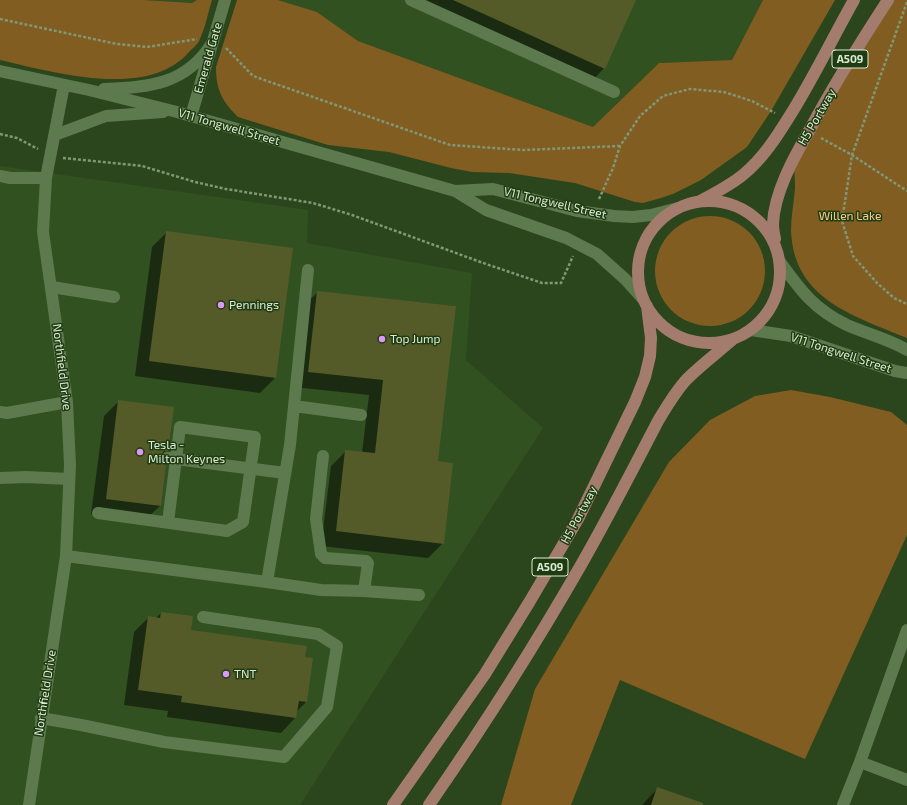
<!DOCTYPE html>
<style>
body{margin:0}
canvas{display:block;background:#2b451c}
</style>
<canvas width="907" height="805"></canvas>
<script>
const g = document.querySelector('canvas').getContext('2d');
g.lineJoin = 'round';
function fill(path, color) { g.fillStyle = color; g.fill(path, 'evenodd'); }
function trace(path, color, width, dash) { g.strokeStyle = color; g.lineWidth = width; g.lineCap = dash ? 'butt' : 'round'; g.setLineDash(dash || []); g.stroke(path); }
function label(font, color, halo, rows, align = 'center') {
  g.font = font + ' "Exo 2",sans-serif'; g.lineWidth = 3; g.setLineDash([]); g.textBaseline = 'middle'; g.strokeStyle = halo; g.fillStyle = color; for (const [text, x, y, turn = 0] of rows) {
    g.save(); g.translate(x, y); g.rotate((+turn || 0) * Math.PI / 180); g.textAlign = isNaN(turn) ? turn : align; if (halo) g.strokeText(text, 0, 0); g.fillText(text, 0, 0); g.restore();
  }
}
const built = new Path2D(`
 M 144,0 L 197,0 L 192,3 Z
 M 278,0 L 763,0 L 732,60 L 659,63 L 593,127 L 358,41 L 317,12 Z
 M 0,166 L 308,210 L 307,243 L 472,273 L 466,360 L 543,428 L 300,805 L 0,805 Z`);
const green = new Path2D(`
 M 0,0 L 144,0 L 192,3 L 197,0 L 212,0 C 208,13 205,29 199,41 C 197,45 192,49 189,52 C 148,100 52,72 0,60 Z
 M 237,0 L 278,0 L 317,12 L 358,41 L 593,127 L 659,63 L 732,60 L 763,0 L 835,0 L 771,111 L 747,147 L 701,180 L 673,194 L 661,198 L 643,203 L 635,202 L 575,183 L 509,173 L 472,172 L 451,168 L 389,152 L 328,145 L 238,117 C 222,101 216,90 216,67 Z
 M 888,0 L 907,0 L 907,338 C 854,316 793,299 791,230 C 791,216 794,202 795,188 C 795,178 794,167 794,157 Z
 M655 271a55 55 0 1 1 110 0a55 55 0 1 1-110 0Z
 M 791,390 L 830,397 L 891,412 L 907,425 L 907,535 L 805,759 L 620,680 L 571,805 L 501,805 L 535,689 L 669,462 L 710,420 L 755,396 Z`);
const shadow = new Path2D(`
 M 418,0 L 634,0 L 604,68 L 593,80 Z
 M 167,232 L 275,378 L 260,393 L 135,376 L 152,247 Z
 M 318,292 L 455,306 L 437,462 L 443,543 L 428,558 L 321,546 L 331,466 L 346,451 L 362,453 L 369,395 L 294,387 L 303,306 Z
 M 119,401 L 167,450 L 159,458 L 160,506 L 145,520 L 91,514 L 104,416 Z
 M 161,613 L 189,631 L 304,658 L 306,702 L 296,712 L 295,718 L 281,733 L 167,717 L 168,711 L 124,705 L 134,632 L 149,617 L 156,618 Z
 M 658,788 L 700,805 L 642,805 Z`);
const building = new Path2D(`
 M 453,0 L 636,0 L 605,69 Z
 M 166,231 L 293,248 L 276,378 L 149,361 Z
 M 317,291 L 456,306 L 438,461 L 453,463 L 444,544 L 336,531 L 345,450 L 375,453 L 383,380 L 308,372 Z
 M 118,400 L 174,407 L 168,451 L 164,451 L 160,457 L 160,461 L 166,465 L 161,506 L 106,499 Z
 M 161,612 L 193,616 L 191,630 L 307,646 L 305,657 L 313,658 L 307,702 L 299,701 L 296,718 L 181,702 L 182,696 L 138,690 L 148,616 L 160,618 Z
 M 657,787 L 703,803 L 703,805 L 651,805 Z`);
const path = new Path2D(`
 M 907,2 L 852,155 L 842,221 L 853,256 L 877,283 L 894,298 L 907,304
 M 0,19 L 117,44 L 147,47 L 197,39
 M 226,48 L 253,76 L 450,145 L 523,150 L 620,146
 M 0,134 L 17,138 L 38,149
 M 821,138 L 852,155 L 907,191
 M 63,158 L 142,166 L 195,182 L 226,189 L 313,203 L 352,215 L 486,264 L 542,283 L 561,283 L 573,256
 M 599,199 L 613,168 L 620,146 L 640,116 L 663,96 L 690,89 L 724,92 L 752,101 L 775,113`);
const minor = new Path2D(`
 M 411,0 L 614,92
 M 0,71 L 89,90 L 177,112 L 455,191 L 486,210 L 566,238 L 597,254 L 625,279 L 643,299
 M 104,89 C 148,88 187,84 212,43
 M 191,116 L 225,0
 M 55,135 L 106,116 L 163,112
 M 0,176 L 10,178 L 46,178
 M 455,191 L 493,189 L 577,211 L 614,216 L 633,217 L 651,215 L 678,208
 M 780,262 C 801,291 814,309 847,325 C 867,334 889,339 907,350
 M 52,287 L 114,297
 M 751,330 L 791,336 L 895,371 L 907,373
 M 294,406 L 308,270
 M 0,412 L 7,413 L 67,402
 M 323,456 L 316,519 L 321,554 L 325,558 L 366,561 L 368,563 L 364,591
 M 0,478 L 26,477 L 69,479
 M 98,513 L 227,531 L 243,522 L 255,437 L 180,427 L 176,459 L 167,458
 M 168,522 L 176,459 L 285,473
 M 66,556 L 267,582 L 321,590 L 364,591 L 419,595
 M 267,582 L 290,445 L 294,406 L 361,415
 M 41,718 L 81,725 L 164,742 L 284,757 L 327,707 L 337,646 L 318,634 L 203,617
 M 860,762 L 907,780
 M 29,805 L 66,556 L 70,465 L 67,402 L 43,232 L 46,178 L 64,85
 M 843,805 L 860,762 L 907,630`);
const major = new Path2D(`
 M638 272a71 71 0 1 1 142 0a71 71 0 1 1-142 0Z
 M 700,201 C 715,193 731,185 744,174 C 763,158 776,138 789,117 C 813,79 832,39 854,0
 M 775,239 C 774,234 773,229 773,224 C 774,193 794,157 809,131 C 833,86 860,43 888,0
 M 393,805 L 485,674 L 530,601 L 578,519 L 635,402 L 645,377 L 650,356 L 651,338 L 647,306
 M 429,805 C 483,727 534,647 581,565 C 608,518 633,469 658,421 C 667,406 675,392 687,379 C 701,365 717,353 732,340`);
const markers = [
 [221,305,4,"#db99f5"],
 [382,339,4,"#db99f5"],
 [140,452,4,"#db99f5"],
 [226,674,4,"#db99f5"]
];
const shields = [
 [850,59,36],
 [550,567,36]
];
const shieldNames = [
 ["A509",850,59],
 ["A509",550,567]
];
const streetNames = [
 ["Emerald Gate",208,58,-74],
 ["H5 Portway",817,117,-60],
 ["V11 Tongwell Street",229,127,16],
 ["V11 Tongwell Street",555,203,13],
 ["V11 Tongwell Street",841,353,18],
 ["Northfield Drive",62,367,83],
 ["H5 Portway",579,515,-62],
 ["Northfield Drive",45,693,-81]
];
const parkNames = [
 ["Willen Lake",850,216]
];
const poiNames = [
 ["Pennings",229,305],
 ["Top Jump",390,339],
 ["Tesla -",148,445],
 ["Milton Keynes",148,459],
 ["TNT",234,674]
];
fill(built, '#315121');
fill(green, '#815d21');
fill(shadow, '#0007');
fill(building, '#545b29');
trace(path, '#819776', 2.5, [3, 2]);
trace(minor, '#5d7a4f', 12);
trace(major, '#a37c6e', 12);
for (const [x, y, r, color] of markers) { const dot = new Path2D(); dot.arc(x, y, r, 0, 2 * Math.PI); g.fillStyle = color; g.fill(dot); trace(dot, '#203b12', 1.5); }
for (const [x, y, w] of shields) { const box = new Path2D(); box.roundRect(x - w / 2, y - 9, w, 18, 3); g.fillStyle = '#203b12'; g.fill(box); trace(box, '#dbecd4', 1); }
label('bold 11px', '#dbecd4', null, shieldNames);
label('12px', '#dbecd4', '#203b12', streetNames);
label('12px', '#f8cd90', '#203b12', parkNames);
label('12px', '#dbecd4', '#203b12', poiNames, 'left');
</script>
